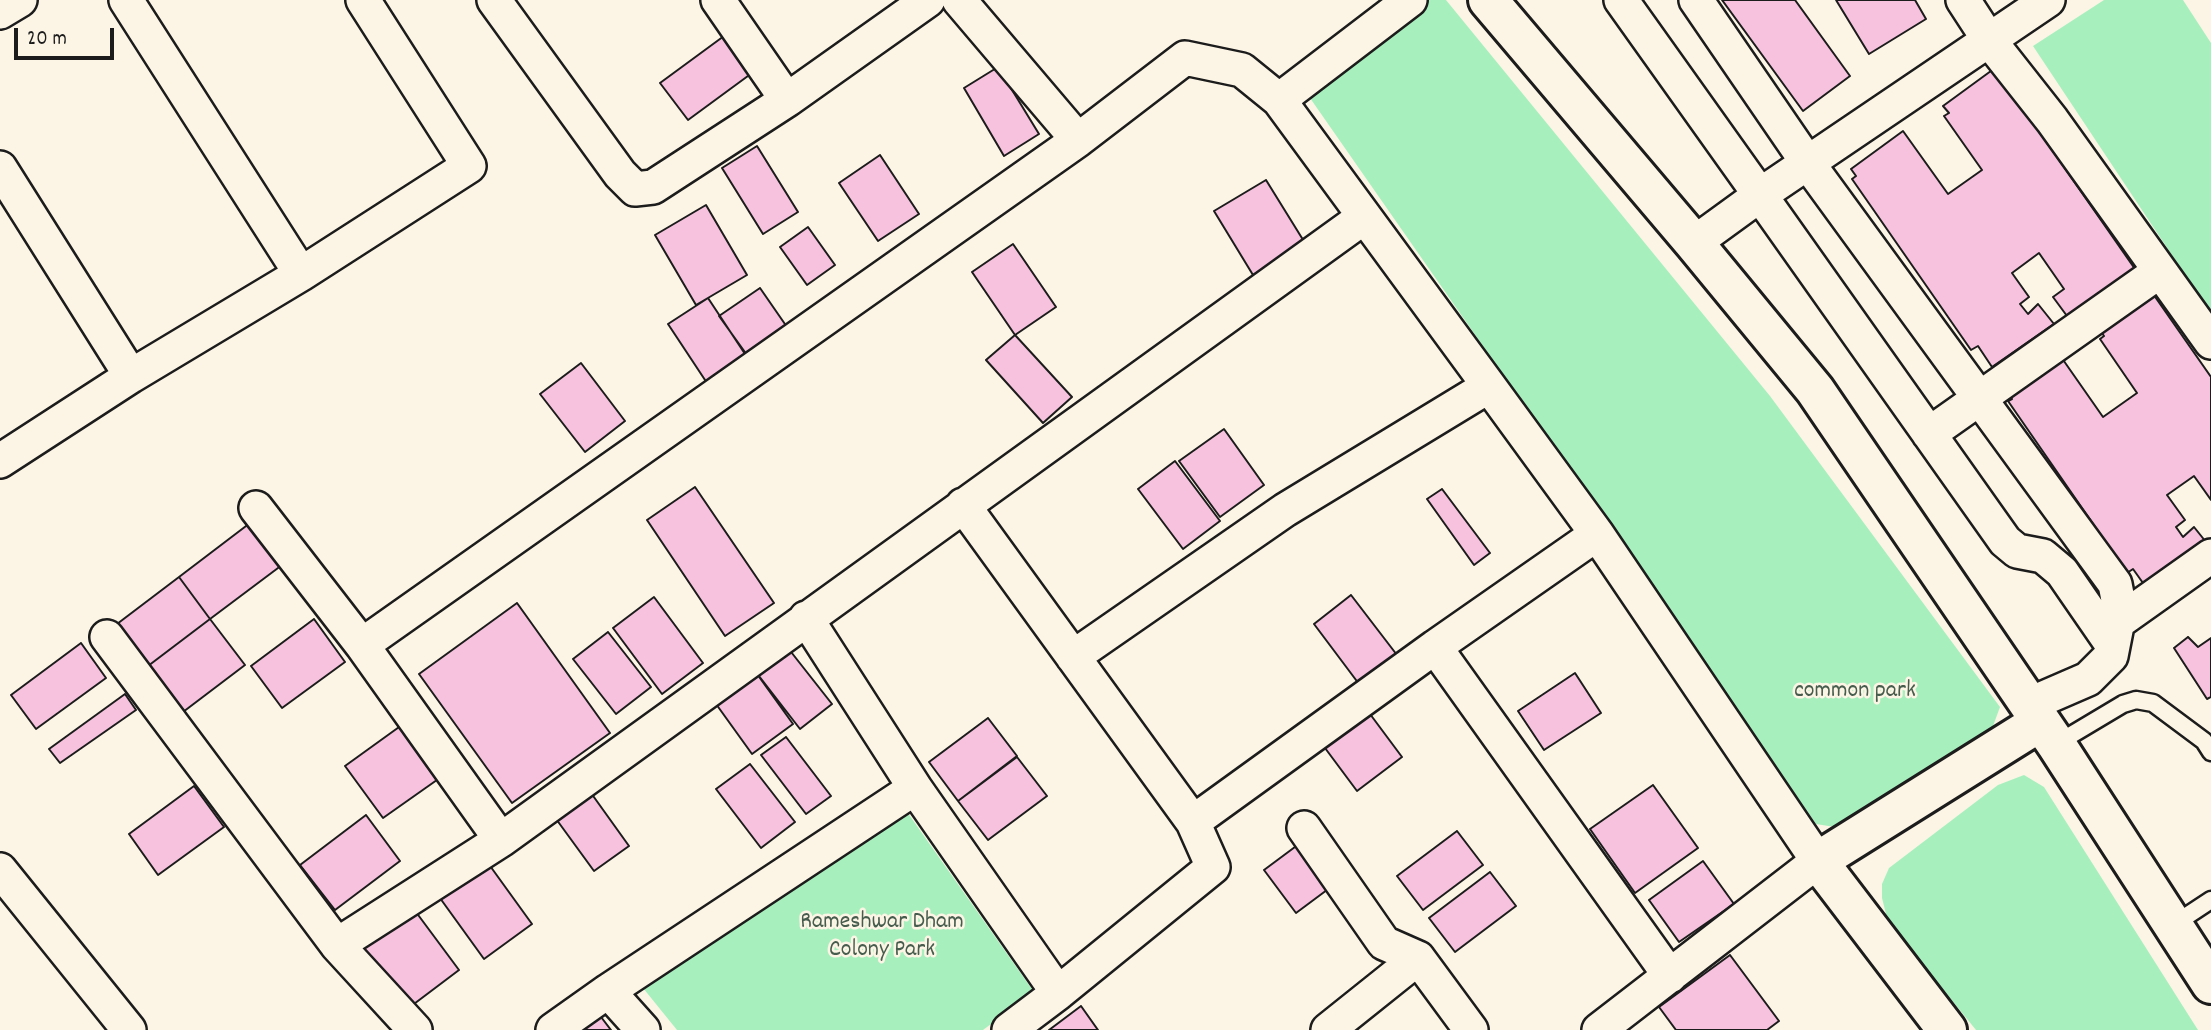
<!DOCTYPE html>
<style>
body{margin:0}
#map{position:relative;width:2211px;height:1030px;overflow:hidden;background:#fcf5e5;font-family:Dekko,sans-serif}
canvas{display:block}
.scale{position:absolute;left:14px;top:28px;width:100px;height:32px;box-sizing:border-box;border:4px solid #1c1c1c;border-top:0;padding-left:9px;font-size:21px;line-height:24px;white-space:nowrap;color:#1c1c1c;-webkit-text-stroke:5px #fcf5e5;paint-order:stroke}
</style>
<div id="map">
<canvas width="2211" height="1030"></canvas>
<div class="scale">20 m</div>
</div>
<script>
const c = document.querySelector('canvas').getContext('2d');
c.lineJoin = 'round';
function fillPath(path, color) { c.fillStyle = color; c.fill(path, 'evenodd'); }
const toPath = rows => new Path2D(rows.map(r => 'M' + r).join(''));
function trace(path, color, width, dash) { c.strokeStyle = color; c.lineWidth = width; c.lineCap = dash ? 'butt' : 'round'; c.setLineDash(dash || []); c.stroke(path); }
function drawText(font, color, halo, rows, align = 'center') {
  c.font = font + ' Dekko,sans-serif'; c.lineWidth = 5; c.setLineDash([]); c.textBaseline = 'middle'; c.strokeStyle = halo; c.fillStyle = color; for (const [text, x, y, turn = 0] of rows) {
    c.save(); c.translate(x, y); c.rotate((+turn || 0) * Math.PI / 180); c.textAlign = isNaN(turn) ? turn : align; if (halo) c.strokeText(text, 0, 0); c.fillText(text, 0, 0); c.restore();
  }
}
fillPath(toPath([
 [1429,0,1446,0,1770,396,2000,707,1989,737,1847,829,1816,824,1310,98],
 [2104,0,2183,0,2211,43,2211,314,2033,46],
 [2024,775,2044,787,2198,1030,1976,1030,1888,922,1882,898,1882,884,1889,868,1998,785],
 [905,809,1034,992,983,1030,677,1030,643,988]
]), '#a7f0be');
const building = toPath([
 [1722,0,1795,0,1850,76,1803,111,1722,0],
 [1836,0,1915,0,1926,19,1869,54,1836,0],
 [724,36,752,73,688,120,660,83,724,36],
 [998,67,1039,134,1004,156,964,88,998,67],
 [1995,68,2135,269,2067,316,2053,297,2064,289,2039,253,2012,273,2029,297,2020,304,2028,314,2038,304,2054,324,1992,367,1978,346,1971,350,1852,179,1856,176,1851,169,1903,131,1948,194,1982,170,1944,116,1949,113,1943,106,1995,68],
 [757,146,798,212,763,234,722,168,757,146],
 [880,155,919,214,878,241,839,183,880,155],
 [1266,180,1305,243,1253,275,1214,211,1266,180],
 [706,205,747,275,696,305,655,235,706,205],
 [808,227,835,265,807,285,780,247,808,227],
 [1013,244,1056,307,1015,335,972,272,1013,244],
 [760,288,787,327,747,355,719,316,760,288],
 [2151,291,2211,377,2211,500,2194,476,2167,495,2185,520,2176,527,2183,537,2194,527,2210,547,2148,590,2133,569,2127,573,2008,401,2012,399,2007,392,2059,354,2103,417,2137,393,2100,339,2104,336,2099,329,2151,291],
 [708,298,749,360,709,386,668,324,708,298],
 [1015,335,1072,397,1043,423,986,360,1015,335],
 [581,363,625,421,585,452,540,394,581,363],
 [1224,429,1264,485,1220,517,1179,461,1224,429],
 [1175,461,1220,521,1183,549,1138,489,1175,461],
 [695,487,774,603,725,636,647,520,695,487],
 [1442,489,1490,553,1474,565,1427,499,1442,489],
 [250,523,282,565,210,619,179,577,250,523],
 [179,577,210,619,148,666,117,624,179,577],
 [1351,595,1397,655,1359,684,1314,624,1351,595],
 [654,597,703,663,662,694,613,628,654,597],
 [517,603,610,733,512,803,419,674,517,603],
 [210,619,245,665,183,712,148,666,210,619],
 [314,619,345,662,282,708,251,666,314,619],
 [608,632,651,687,616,714,573,659,608,632],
 [2188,637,2198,647,2211,638,2211,697,2207,699,2174,648,2188,637],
 [81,643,106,678,36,729,11,695,81,643],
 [784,643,832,704,800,729,752,667,784,643],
 [752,667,793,724,752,754,711,697,752,667],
 [1575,673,1601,713,1544,750,1518,711,1575,673],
 [125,694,136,710,60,763,49,749,125,694],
 [1370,714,1402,757,1357,791,1325,748,1370,714],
 [988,718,1017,756,958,801,929,762,988,718],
 [406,722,444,775,383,818,345,766,406,722],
 [786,737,831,796,806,814,761,755,786,737],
 [1017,757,1047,796,988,840,958,801,1017,757],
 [750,764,795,822,761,848,716,789,750,764],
 [1653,785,1698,848,1635,893,1590,829,1653,785],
 [194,786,224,827,158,875,129,834,194,786],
 [586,786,629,846,594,871,551,812,586,786],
 [366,815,400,861,335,910,300,865,366,815],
 [1457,831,1483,865,1423,910,1397,876,1457,831],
 [1303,841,1335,884,1296,913,1264,870,1303,841],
 [480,852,532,924,484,959,432,887,480,852],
 [1703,861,1734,904,1679,942,1649,900,1703,861],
 [1490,872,1516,906,1455,952,1429,918,1490,872],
 [410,904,459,970,402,1013,353,948,410,904],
 [1730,955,1779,1021,1767,1030,1676,1030,1659,1007,1730,955],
 [1081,1006,1098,1030,1049,1030,1081,1006],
 [598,1013,611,1030,576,1030,598,1013]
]);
fillPath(building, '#f7c2de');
trace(building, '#1c1c1c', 2);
const lane = toPath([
 [2056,744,2123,704,2136,700,2153,703,2204,741,2211,752],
 [2173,925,2211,900]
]);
const street = toPath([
 [126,0,301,274],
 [494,0,620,174,635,189,653,187,787,100],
 [718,0,787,100,928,0],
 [959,0,1078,140],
 [1621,0,1760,195,2048,0],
 [1696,0,1807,162,2115,584,2120,610,2111,656,2088,679,2028,705],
 [1963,0,1989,40,2052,120,2211,342],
 [0,12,20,0],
 [1279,100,1410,0],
 [0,168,131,376],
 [1694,243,1760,195,2005,541,2017,551,2043,556,2062,572,2113,646],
 [1929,434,2160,271],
 [0,461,131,376,301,274,469,166,363,0],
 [963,505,1193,822],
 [256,508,362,645,1078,140,1185,58,1242,70,1279,100,1489,386,1597,534,1818,861,1599,1030],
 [1597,534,1435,647,1670,976],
 [2118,622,2211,556],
 [107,637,337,945,415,1030],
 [362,645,501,840],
 [1073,657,1285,510,1489,386],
 [915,788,1058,993],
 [1304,828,1384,943,1418,958],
 [0,870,129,1030],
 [337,945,501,840,1364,217],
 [608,991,915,788,806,618],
 [553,1030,608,991,643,1030],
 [1009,1030,1058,993,1213,867,1193,822,1435,647],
 [1328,1030,1418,958,1471,1030]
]);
const secondary = toPath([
 [1488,0,1694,243,1815,390,2056,744,2211,984],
 [1947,1030,1818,861,2040,722]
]);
trace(lane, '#1c1c1c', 21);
trace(street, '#1c1c1c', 38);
trace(secondary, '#1c1c1c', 44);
trace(lane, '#fcf5e5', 16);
trace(street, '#fcf5e5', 33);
trace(secondary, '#fcf5e5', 38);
drawText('24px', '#465c4d', '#fcf5e5', [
 ["common park",1855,693],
 ["Rameshwar Dham",882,924],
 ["Colony Park",882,952]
]);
</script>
